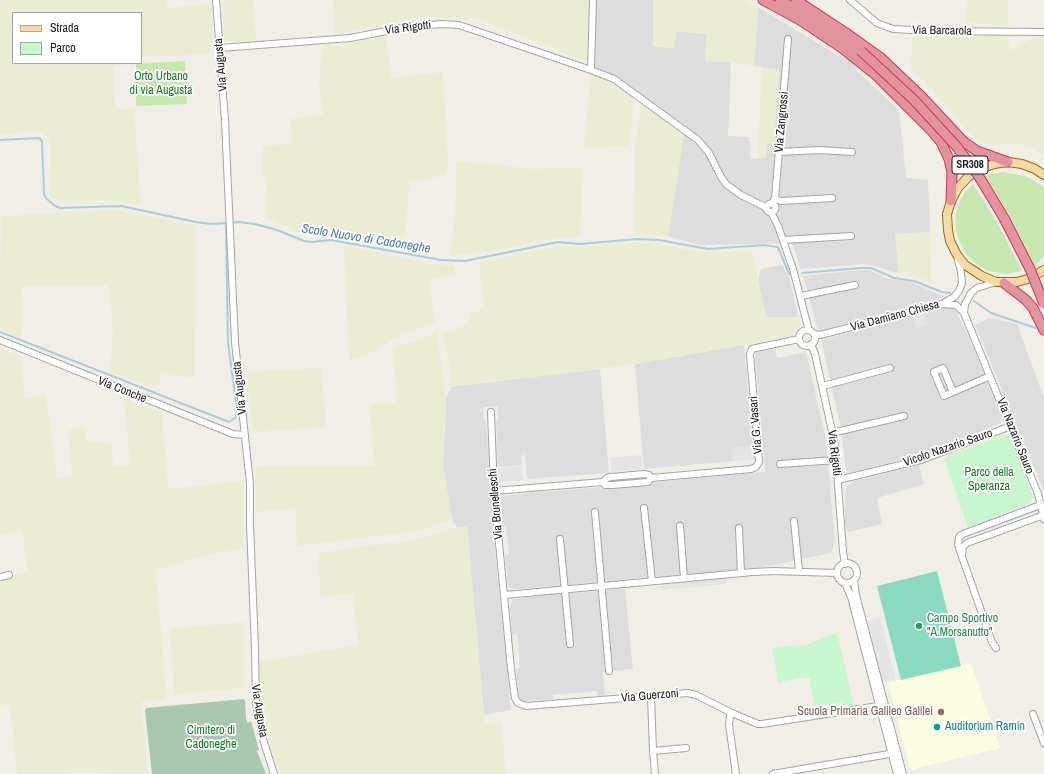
<!DOCTYPE html>
<style>
body{margin:0}
#map{position:relative;width:1044px;height:774px;overflow:hidden;background:#f0eee7;font-family:"Archivo Narrow",sans-serif}
canvas{display:block}
.legend{position:absolute;left:12px;top:12px;width:130px;height:52px;box-sizing:border-box;background:#fff;border:1px solid #a6a6a6;margin:0;padding:5px 7px;list-style:none;font-size:12px;color:#202020}
.legend li{display:flex;align-items:center;gap:8px;height:20px}
.legend b{width:20px;border:1px solid #a6a6a6}
</style>
<div id="map">
<canvas width="1044" height="774"></canvas>
<ul class="legend">
<li><b style="height:5px;background:#f6d9a6"></b>Strada</li>
<li><b style="height:11px;background:#c8f6cf"></b>Parco</li>
</ul>
</div>
<script>
const c = document.querySelector('canvas').getContext('2d');
c.lineJoin = 'round';
function fillPath(path, color) { c.fillStyle = color; c.fill(path, 'evenodd'); }
const toPath = rows => new Path2D(rows.map(r => 'M' + r).join(''));
function trace(path, color, width, dash) { c.strokeStyle = color; c.lineWidth = width; c.lineCap = dash ? 'butt' : 'round'; c.setLineDash(dash || []); c.stroke(path); }
function drawText(font, color, halo, rows, align = 'center') {
  c.font = font + ' "Archivo Narrow",sans-serif'; c.lineWidth = 3.5; c.setLineDash([]); c.textBaseline = 'middle'; c.strokeStyle = halo; c.fillStyle = color; for (const [text, x, y, turn = 0] of rows) {
    c.save(); c.translate(x, y); c.rotate((+turn || 0) * Math.PI / 180); c.textAlign = isNaN(turn) ? turn : align; if (halo) c.strokeText(text, 0, 0); c.fillText(text, 0, 0); c.restore();
  }
}
fillPath(toPath([
 [590,0,653,0,653,46,676,31,707,34,705,61,731,62,728,136,749,137,751,159,757,159,767,144,774,143,779,70,754,66,758,7,842,58,849,59,853,63,856,70,899,110,906,178,928,180,930,232,895,234,899,273,870,265,862,264,801,269,792,243,700,245,668,236,684,134,616,85,601,77,594,75,588,65],
 [782,265,789,277,798,317,766,317,758,282,761,269],
 [869,270,889,279,911,282,945,297,818,331,809,297,853,287,853,289,859,288,858,281,808,292,803,276,850,271],
 [947,307,952,307,955,309,968,335,1001,414,1002,420,1001,423,939,449,912,457,852,472,846,471,841,428,821,340],
 [990,318,1017,324,1044,398,1044,491,975,325],
 [744,345,753,446,732,448,733,461,644,469,635,364],
 [775,349,777,358,806,352,826,440,835,542,831,553,759,568,575,584,574,593,625,589,633,669,603,672,605,695,598,696,597,691,553,695,553,699,524,701,521,700,519,697,516,669,520,668,517,634,512,635,510,606,511,602,514,599,555,594,552,586,515,589,509,587,508,584,505,555,509,554,506,526,502,526,500,498,502,496,532,493,603,487,610,488,648,484,653,482,765,472,755,356,757,352],
 [600,369,609,473,527,479,525,455,521,456,522,465,498,467,496,420,498,420,498,406,483,407,484,420,486,421,492,520,511,710,484,715,467,527,457,527,452,519,443,466,446,399,451,387],
 [919,465,924,484,877,498,882,524,848,532,845,524,845,491,848,485,855,481]
]), '#dedddd');
fillPath(toPath([
 [971,663,1000,748,910,770,888,683]
]), '#fbfde3');
fillPath(toPath([
 [0,0,167,0,167,8,211,4,214,47,209,48,209,54,141,57,141,13,13,13,13,63,126,63,126,65,113,66,115,109,134,109,141,205,114,200,61,202,53,199,50,196,51,147,49,139,45,134,40,131,0,134],
 [222,0,253,0,256,40,225,42],
 [333,0,590,0,588,60,584,61,473,17,465,20,449,18,420,17,335,34],
 [653,0,743,0,758,7,754,66,731,62,705,61,707,34,677,31,674,49,653,46],
 [967,0,1009,0,1007,26,966,22],
 [386,35,391,78,443,72,448,167,445,175,410,183,403,249,336,234,311,235,294,231,265,216,267,181,262,173,263,146,292,144,291,119,323,115,319,84,322,46,346,45],
 [1009,36,1009,51,1033,38,1044,37,1044,155,1028,145,1012,143,990,145,979,141,965,129,947,105,910,67,913,37],
 [762,68,779,69,774,143,767,144,766,158,757,159],
 [594,75,601,77,616,85,634,100,629,146,584,148,590,79,591,76],
 [641,103,684,134,668,236,634,234,635,145],
 [456,162,492,164,532,169,582,168,580,238,554,238,490,251,450,256,455,214],
 [115,210,196,226,195,378,163,374,156,387,110,373,113,331,109,285,21,286,23,320,20,338,0,328,1,216],
 [930,232,931,282,914,275,899,273,895,234],
 [636,243,656,244,694,251,720,253,752,251,766,317,798,317,801,326,796,329,794,334,789,337,635,364,451,387,449,363,442,332,464,326,468,323,470,314,481,310,483,308,484,305,479,263,558,246,577,247],
 [344,245,430,264,455,266,455,274,429,279,435,322,393,339,367,355,349,360],
 [437,332,446,399,443,466,452,519,426,529,394,534,297,546,295,508,255,512,255,467,374,466,370,405,397,402,393,348,415,341],
 [0,348,22,357,24,399,46,395,57,478,72,476,68,431,84,425,86,441,111,443,114,466,130,465,124,398,162,413,168,489,243,481,243,548,204,556,155,570,161,630,166,695,165,699,141,702,148,774,115,774,83,771,60,774,17,774,10,704,0,706,0,580,28,572,22,530,0,535],
 [321,368,326,427,253,432,247,372],
 [457,527,467,527,485,724,501,722,506,774,280,774,267,733,261,695,259,662,358,645,353,593,321,597,318,564,319,553,393,542,393,544,422,538],
 [244,622,244,688,174,694,170,629]
]), '#eaedd4');
fillPath(toPath([
 [185,61,187,104,136,106,136,64],
 [1002,172,1025,176,1040,184,1044,188,1044,256,1035,266,1009,214,985,176],
 [973,184,997,222,1022,271,1007,274,988,271,974,262,966,254,959,241,956,232,955,217,960,200,965,192]
]), '#c7e7b1');
fillPath(toPath([
 [244,699,245,701,246,719,248,723,251,721,259,750,257,751,266,774,152,774,145,710,146,708]
]), '#aac8b0');
fillPath(toPath([
 [1001,435,1007,435,1011,438,1033,497,1030,503,968,528,944,458],
 [837,633,854,705,842,706,842,702,814,706,810,678,798,678,778,683,772,648,805,645]
]), '#c8f6cf');
fillPath(toPath([
 [937,571,961,666,901,680,877,586]
]), '#8adac1');
fillPath(toPath([
 [924,313,928,324,917,329,911,316],
 [753,446,754,460,733,461,731,448],
 [641,455,642,469,611,472,610,458],
 [522,466,523,480,499,482,498,468],
 [727,578,727,584,662,590,661,584],
 [880,618,896,679,883,682,867,621]
]), '#e4e4e4');
trace(toPath([
 [0,140,39,138,42,141,44,194,46,198,55,206,60,208,121,206,196,222,211,224,226,223],
 [802,273,860,268,871,268,894,278,914,281,942,292,950,293],
 [974,301,991,313,1036,328],
 [0,332,229,422,236,417,237,410,228,343,226,223,239,222,255,224,277,230,304,241,312,242,331,240,441,260,465,261,558,242,580,244,638,239,659,240,708,249,764,245,778,247,789,274]
]), '#abccdb', 2);
const minor = toPath([
 [216,0,225,121,235,342,250,484,250,525,255,648,256,703,263,739,274,774],
 [850,0,877,23,893,29,930,31,1044,32],
 [220,48,350,38,407,27,442,24,459,25,591,70,614,79,698,140,709,153,721,177,726,184,741,195,767,208],
 [591,70,593,0],
 [779,152,819,150,852,152],
 [775,199,781,201,832,198],
 [772,203,775,199,788,39],
 '766.5 208a4.5 4.5 0 1 1 9 0a4.5 4.5 0 1 1-9 0Z',
 [771,212,778,226,793,269,808,327,808,330],
 [783,240,851,236],
 [801,296,855,285],
 [942,304,956,305,964,313,1038,494,1044,519],
 [964,313,965,304,971,293,977,288,996,282],
 '799 338a8 8 0 1 1 16 0a8 8 0 1 1-16 0Z',
 [814,334,820,335,942,304,954,297,959,291,962,283,961,272,957,256],
 [0,340,233,434,245,435],
 [811,344,815,354,835,445,843,551,845,564],
 [823,386,890,368],
 [953,392,943,368,934,372,944,396,990,376],
 [491,412,494,491,511,669,515,698,518,703,526,706,688,693,696,695,732,713,758,724,762,724,884,705],
 [832,433,904,416],
 [780,464,836,460],
 [838,480,921,460,1011,426],
 [603,482,607,478,611,477,644,474,649,475,651,478,751,469,756,467,759,462,750,354,752,349,756,348,799,339],
 [494,491,603,482,605,485,612,485,648,482,651,478],
 [644,508,652,581],
 [595,512,609,671],
 [794,521,799,571],
 [680,526,684,578],
 [739,528,741,573],
 [560,539,570,644],
 [962,555,963,547,967,543,1044,515],
 '837 573a10 10 0 1 1 20 0a10 10 0 1 1-20 0Z',
 [0,577,9,575],
 [854,581,856,595,903,774],
 [845,583,851,597,897,774],
 [505,595,753,572,773,571,837,573],
 [996,648,992,642,960,551,958,545,959,537,963,534,1043,504],
 [651,696,653,751],
 [732,713,730,716,729,725,736,774],
 [1033,714,1044,743],
 [655,774,653,751,686,748],
 [773,774,895,753]
]);
const major = toPath([
 [1044,175,1035,169,1022,164,1008,162,994,164,980,169,968,177,958,188,951,201,947,214,948,230,950,241,957,255,965,265,982,276,996,282,1017,282,1031,278,1044,270]
]);
const highway = toPath([
 [763,0,800,20,842,48,876,75,931,130,941,142,949,159,952,172,951,201],
 [780,0,806,15,861,51],
 [796,0,846,33,881,58,921,96,964,142,977,151,1008,162],
 [1004,283,1026,300,1033,308,1044,330]
]);
trace(minor, '#a4a4a4', 8);
trace(major, '#936f0a', 10);
trace(highway, '#d0325d', 11);
trace(minor, '#fff', 6);
trace(major, '#f6d9a6', 8);
trace(highway, '#e2949d', 9);
const highwayBridge = toPath([
 [861,51,914,100,957,147,978,175,1004,218,1030,269,1044,304]
]);
trace(highwayBridge, '#d0325d', 11, []);
trace(highwayBridge, '#e2949d', 9);
for (const [x, y, r, color] of [
 [919,626,4,"#2e9e5b"],
 [941,712,4,"#8d6e63"],
 [937,727,4,"#0f9aa8"]
]) { const dot = new Path2D(); dot.arc(x, y, r, 0, 2 * Math.PI); c.fillStyle = color; c.fill(dot); trace(dot, '#fff', 1.5); }
for (const [x, y, w] of [
 [970,165,36]
]) { const box = new Path2D(); box.roundRect(x - w / 2, y - 9, w, 18, 3); c.fillStyle = '#fff'; c.fill(box); trace(box, '#202020', 1); }
drawText('bold 11px', '#202020', null, [
 ["SR308",970,165]
]);
drawText('12px', '#202020', '#fff', [
 ["Via Rigotti",408,28,-7],
 ["Via Barcarola",942,31,1],
 ["Via Augusta",221,65,-95],
 ["Via Zangrossi",782,122,-85],
 ["Via Damiano Chiesa",895,316,-15],
 ["Via Augusta",240,388,-96],
 ["Via Conche",122,390,22],
 ["Via G. Vasari",756,425,-95],
 ["Via Nazario Sauro",1015,436,68],
 ["Vicolo Nazario Sauro",948,448,-19],
 ["Via Rigotti",834,453,83],
 ["Via Brunelleschi",496,504,-95],
 ["Via Guerzoni",650,696,-5],
 ["Via Augusta",259,711,81]
]);
drawText('12px', '#137923', '#fff', [
 ["Orto Urbano",161,77],
 ["di via Augusta",161,91],
 ["Parco della",989,473],
 ["Speranza",989,487],
 ["Cimitero di",211,731],
 ["Cadoneghe",211,745]
]);
drawText('12px', '#27864d', '#fff', [
 ["Campo Sportivo",927,619],
 ["\"A.Morsanutto\"",927,633]
], 'left');
drawText('12px', '#785e54', '#fff', [
 ["Scuola Primaria Galileo Galilei",933,712]
], 'right');
drawText('12px', '#0d838f', '#fff', [
 ["Auditorium Ramin",945,727]
], 'left');
drawText('italic 13px', '#5278ab', '#fff', [
 ["Scolo Nuovo di Cadoneghe",366,239,9]
]);
</script>
